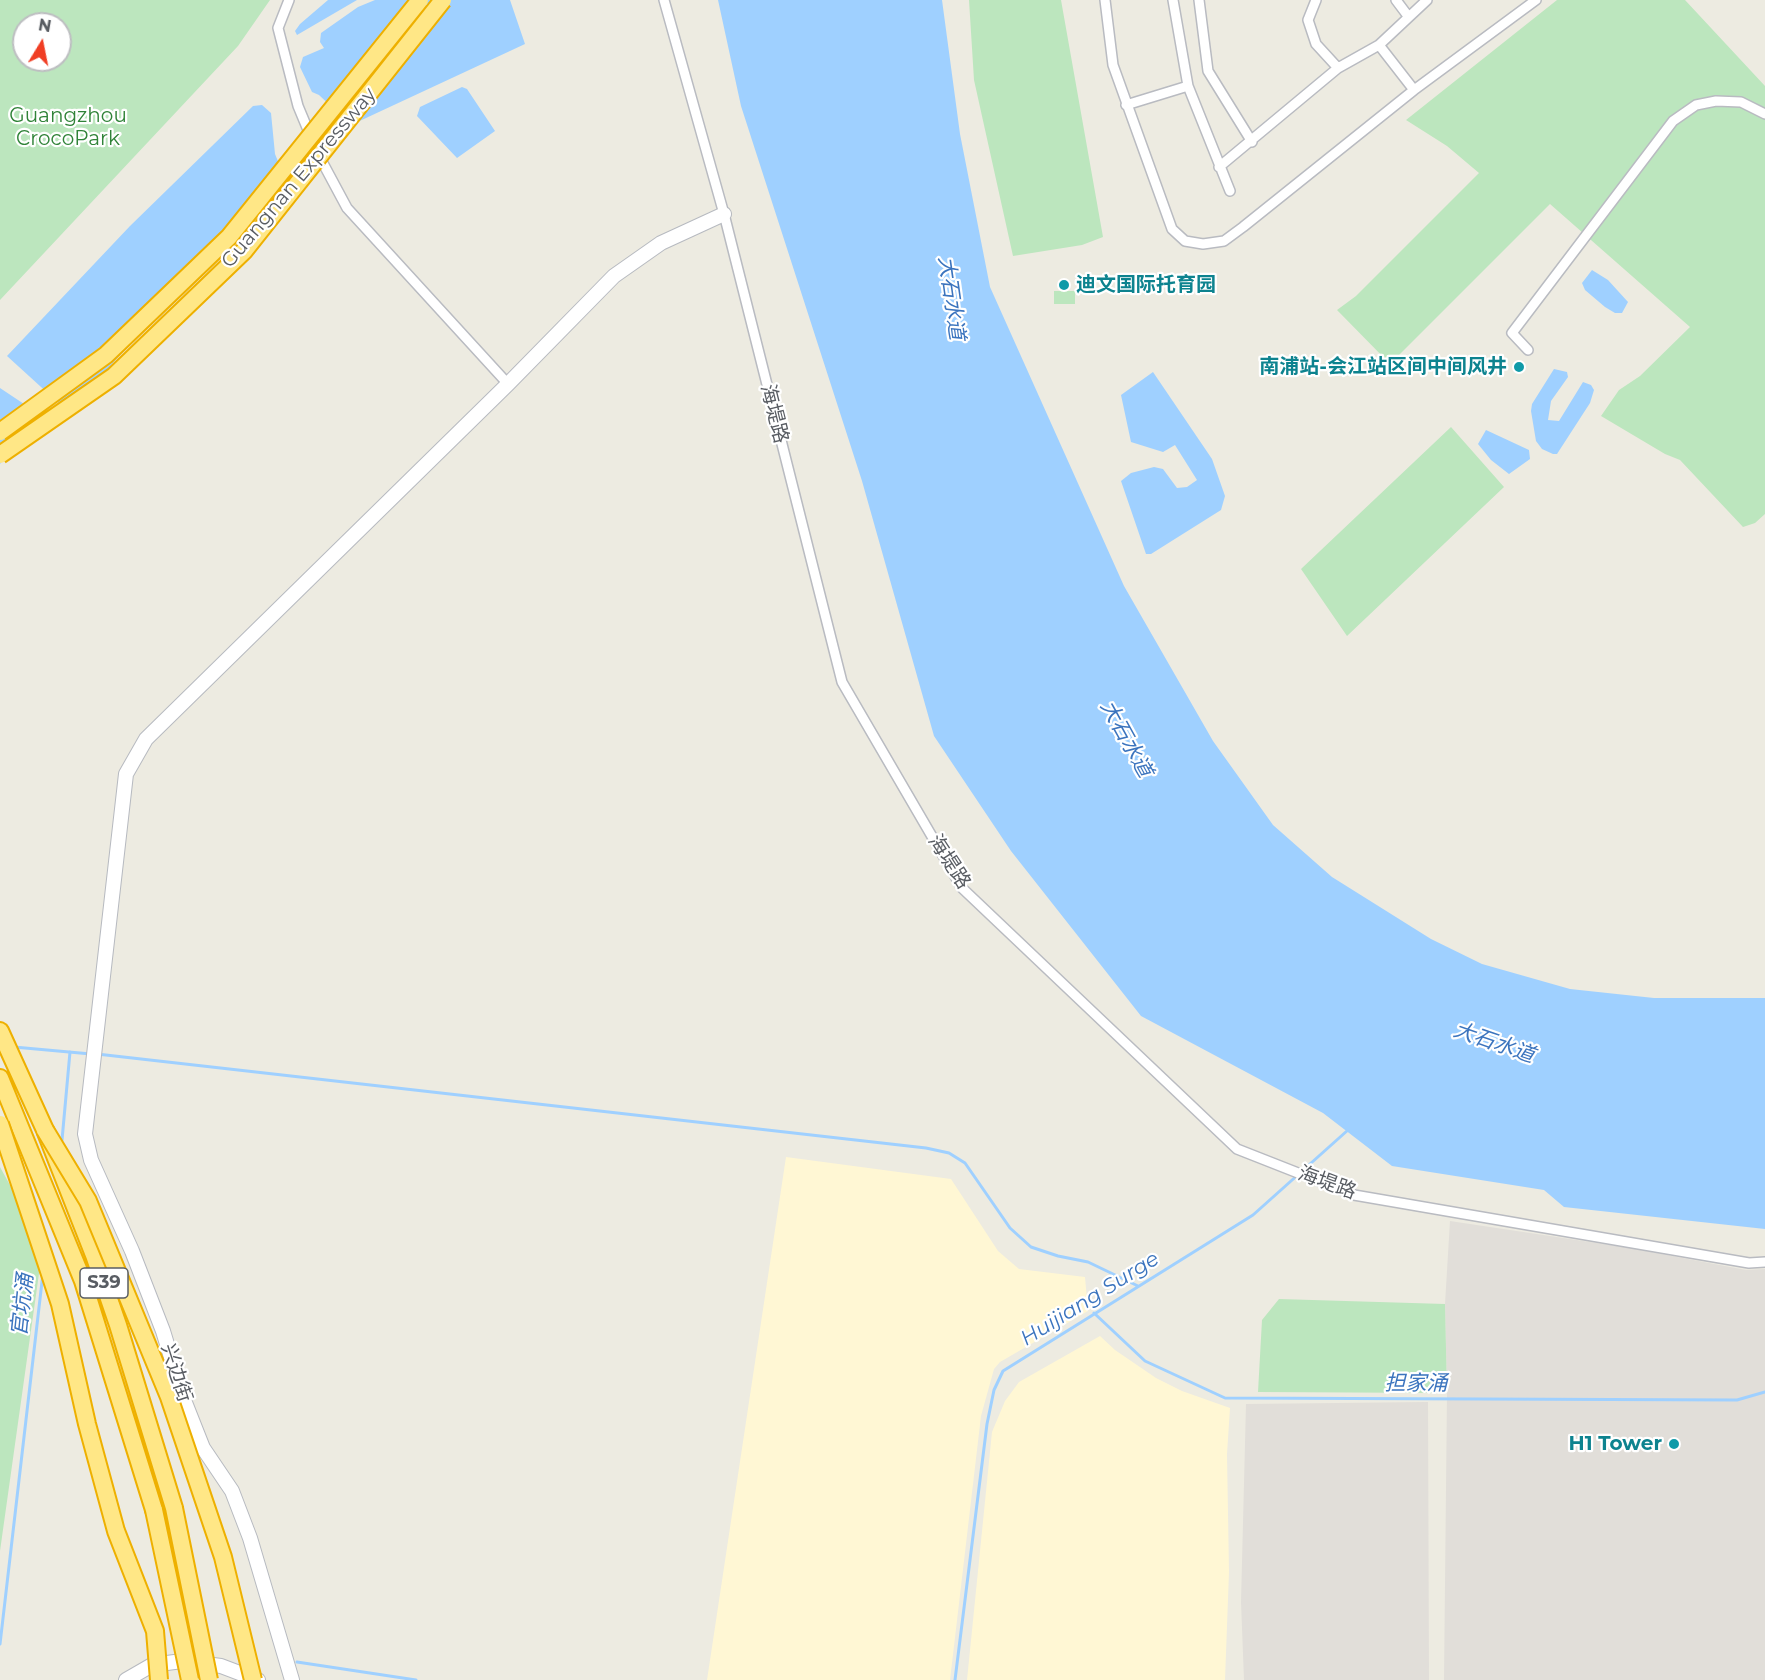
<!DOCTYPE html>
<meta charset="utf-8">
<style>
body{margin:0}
#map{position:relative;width:1765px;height:1680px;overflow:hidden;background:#edebe1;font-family:Montserrat,sans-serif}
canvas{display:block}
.north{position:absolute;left:12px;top:12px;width:60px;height:60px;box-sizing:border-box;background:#fff;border:2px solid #bdbec1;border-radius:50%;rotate:10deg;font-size:16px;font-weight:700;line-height:24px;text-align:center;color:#595d63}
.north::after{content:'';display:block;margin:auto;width:21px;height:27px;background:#f03e24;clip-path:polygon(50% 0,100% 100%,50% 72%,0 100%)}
</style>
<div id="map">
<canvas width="1765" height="1680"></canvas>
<div class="north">N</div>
</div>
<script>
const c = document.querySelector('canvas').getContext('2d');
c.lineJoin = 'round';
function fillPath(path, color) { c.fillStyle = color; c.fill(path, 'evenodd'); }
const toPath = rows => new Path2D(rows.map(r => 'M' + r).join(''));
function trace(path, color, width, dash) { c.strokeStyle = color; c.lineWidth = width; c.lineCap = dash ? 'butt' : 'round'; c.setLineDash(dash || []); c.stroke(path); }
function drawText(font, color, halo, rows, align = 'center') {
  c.font = font + ' Montserrat,"Noto Sans SC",sans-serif'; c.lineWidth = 4.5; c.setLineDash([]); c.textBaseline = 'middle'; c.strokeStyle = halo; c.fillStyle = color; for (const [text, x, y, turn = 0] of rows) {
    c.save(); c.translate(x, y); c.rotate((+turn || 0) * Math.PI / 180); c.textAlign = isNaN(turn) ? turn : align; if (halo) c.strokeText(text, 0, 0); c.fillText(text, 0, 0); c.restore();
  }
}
fillPath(toPath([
 [786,1157,951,1179,998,1251,1019,1269,1085,1277,1088,1311,1000,1362,994,1369,981,1416,950,1680,707,1680],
 [1100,1336,1115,1350,1156,1378,1182,1391,1230,1408,1227,1454,1229,1572,1225,1680,967,1680,992,1432,1005,1401,1019,1382]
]), '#fff7d4');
fillPath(toPath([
 [1450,1221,1630,1248,1746,1270,1765,1269,1765,1680,1444,1680,1447,1393,1445,1304],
 [1428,1402,1429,1680,1244,1680,1241,1602,1246,1404]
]), '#e1ded9');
fillPath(toPath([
 [0,0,270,0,238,46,0,300],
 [24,24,60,24,60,60,24,60],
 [969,0,1061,0,1103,237,1082,245,1013,256,974,80],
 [1557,0,1685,0,1765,86,1765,514,1755,523,1743,527,1680,460,1665,454,1601,416,1619,390,1640,376,1690,327,1550,204,1390,364,1337,310,1356,296,1479,173,1447,146,1406,120],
 [1054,291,1075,291,1075,304,1054,304],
 [1451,427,1504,487,1347,636,1301,569],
 [0,1167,43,1245,0,1551],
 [1279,1299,1445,1304,1447,1393,1258,1392,1262,1320]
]), '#bce6be');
fillPath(toPath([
 [328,0,357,0,297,35,295,31,300,24],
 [375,0,510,0,525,44,351,125,319,95,312,92,300,67,303,57,324,48,320,42,321,33,358,7],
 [718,0,942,0,960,134,990,287,1124,586,1213,741,1273,825,1332,877,1431,939,1482,964,1570,989,1654,998,1765,998,1765,1229,1564,1207,1544,1190,1392,1166,1323,1113,1141,1016,1011,851,934,736,862,481,741,106],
 [462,87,467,89,495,131,457,158,417,116,420,107],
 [262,105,271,113,275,154,284,176,237,219,101,377,63,407,7,356,130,226,253,106],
 [1592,270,1608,280,1628,302,1622,313,1615,313,1605,307,1585,290,1582,283],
 [1554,369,1567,372,1568,377,1551,401,1548,420,1559,421,1583,382,1591,385,1594,390,1590,403,1557,454,1553,454,1542,449,1536,441,1531,411,1532,404],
 [1153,372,1212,459,1225,496,1221,510,1151,554,1146,554,1121,481,1131,473,1154,467,1163,469,1177,488,1187,487,1197,480,1175,445,1163,452,1131,442,1121,395],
 [0,388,27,406,38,419,0,464],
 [1486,430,1529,450,1530,459,1509,474,1491,460,1478,444]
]), '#9fd0ff');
trace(toPath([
 [14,1047,91,1054],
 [97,1054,926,1148,949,1153,965,1163,1010,1228,1031,1247,1058,1256,1088,1262,1138,1286],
 [62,1140,70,1052],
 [1094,1313,1145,1361,1225,1398,1737,1400,1765,1392],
 [0,1644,43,1273],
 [297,1662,416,1680],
 [955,1680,987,1424,994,1390,1003,1371,1253,1215,1348,1130]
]), '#9fd0ff', 3);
const street = toPath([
 [289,0,278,28,298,106,318,154,347,208,508,384],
 [664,0,724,214,842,682,962,888,1237,1149,1354,1195,1749,1263,1765,1262],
 [1105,0,1113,65,1172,229,1185,241,1203,244,1224,241,1243,227,1414,90,1536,0],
 [1173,0,1188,86,1230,191],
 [1199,0,1208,71,1252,142],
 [1316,0,1308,20,1316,44,1338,68],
 [1396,0,1408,16],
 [1379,45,1414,90],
 [1126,105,1188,86],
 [1219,167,1338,68,1379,45,1427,0],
 [1528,350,1512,333,1673,121,1696,105,1716,101,1741,102,1765,114]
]);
const secondary = toPath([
 [126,1680,152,1665,182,1661,221,1666,258,1680],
 [292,1680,250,1538,232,1491,203,1448,184,1400,163,1331,132,1251,91,1160,85,1134,126,774,146,739,508,384,614,276,661,243,724,214]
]);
const highway = toPath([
 [0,1031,45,1130,94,1255,118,1325,174,1508],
 [0,1078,83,1281,154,1510]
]);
trace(street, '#b9bbc1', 12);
trace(secondary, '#b7bac0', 16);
trace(highway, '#eeb000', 20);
trace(street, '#fff', 9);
trace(secondary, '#fff', 14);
trace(highway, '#ffe786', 16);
const highwayBridge = toPath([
 [0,432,106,355,229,237,420,0],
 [0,455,114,376,244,251,443,0],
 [0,1124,60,1304,87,1424,116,1531,155,1631,159,1680],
 [45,1130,88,1201,169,1397,223,1557,253,1680],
 [174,1508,209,1680],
 [154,1510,190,1680]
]);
trace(highwayBridge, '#eeb000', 20, []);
trace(highwayBridge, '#ffe786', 16);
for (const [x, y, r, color] of [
 [1064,285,6,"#0f9aa8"],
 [1519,367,6,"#0f9aa8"],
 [1674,1444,6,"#0f9aa8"]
]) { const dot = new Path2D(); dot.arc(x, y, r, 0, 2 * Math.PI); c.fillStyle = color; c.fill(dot); trace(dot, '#fff', 2); }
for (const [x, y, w] of [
 [104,1283,48]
]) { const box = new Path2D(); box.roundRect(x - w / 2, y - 15, w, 30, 4.5); c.fillStyle = '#fff'; c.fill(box); trace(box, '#595d63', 1.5); }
drawText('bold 18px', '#595d63', null, [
 ["S39",104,1283]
]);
drawText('20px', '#308338', '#fff', [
 ["Guangzhou",68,116],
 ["CrocoPark",68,139]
]);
drawText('20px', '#595d63', '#fff', [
 ["Guangnan Expressway",299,178,-50],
 ["海堤路",774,414,76],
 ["海堤路",949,862,57],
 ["海堤路",1327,1183,20],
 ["兴边街",176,1373,72]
]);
drawText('bold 20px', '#0d838f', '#fff', [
 ["迪文国际托育园",1076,285,"left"],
 ["南浦站-会江站区间中间风井",1507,367],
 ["H1 Tower",1662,1444]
], 'right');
drawText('italic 21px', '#3b74be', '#fff', [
 ["大石水道",951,298,82],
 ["大石水道",1126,739,61],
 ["大石水道",1494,1043,19],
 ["Huijiang Surge",1090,1299,-32],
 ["官坑涌",23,1305,-84],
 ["担家涌",1416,1384]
]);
</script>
